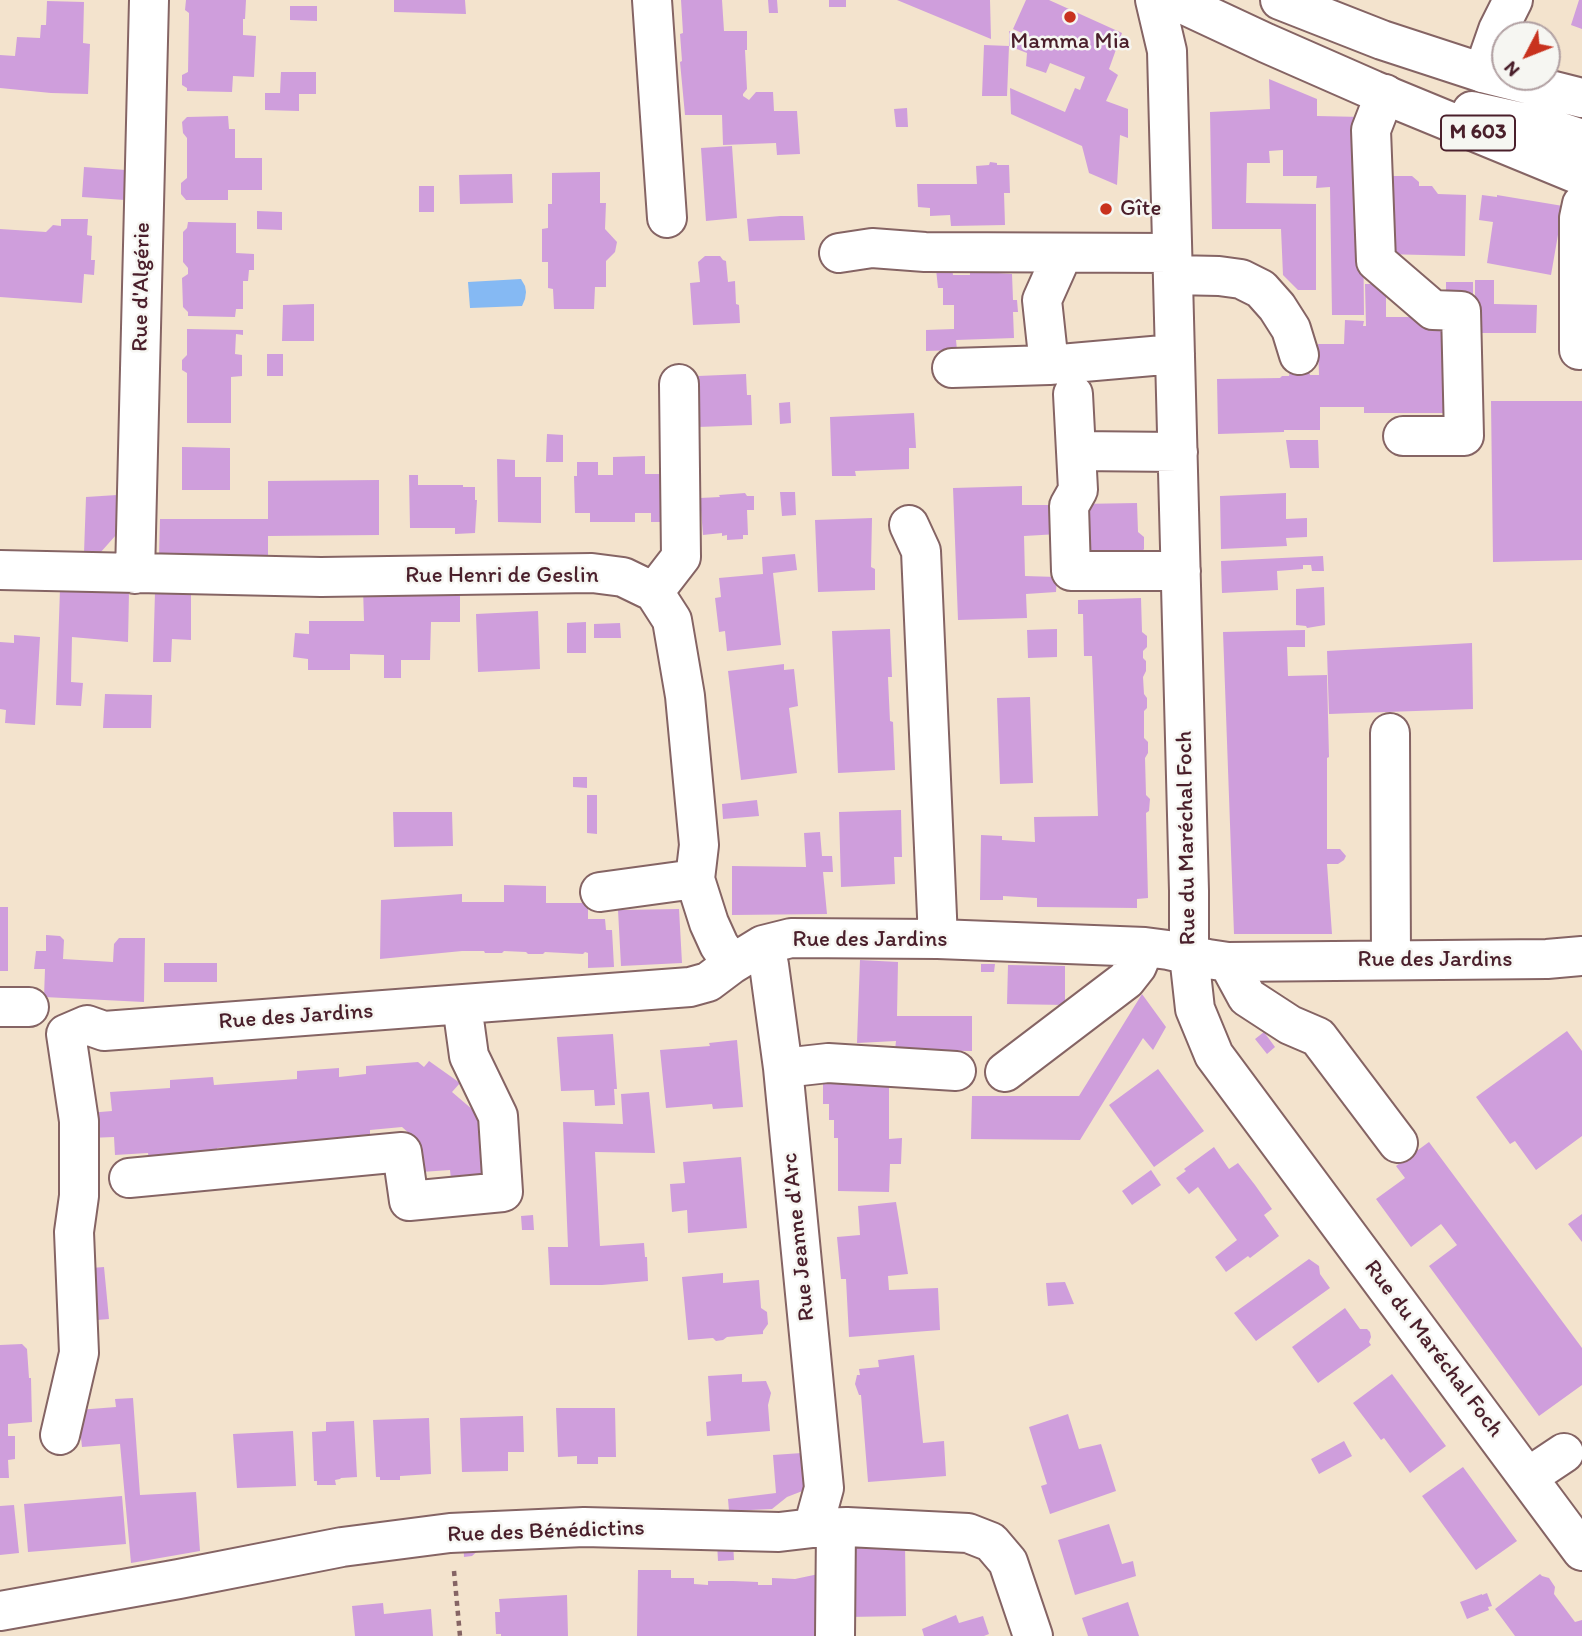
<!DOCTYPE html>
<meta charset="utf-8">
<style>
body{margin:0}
#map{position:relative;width:1582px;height:1636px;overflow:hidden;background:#f3e3cd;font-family:Itim,sans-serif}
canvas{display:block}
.north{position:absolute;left:1491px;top:21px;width:70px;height:70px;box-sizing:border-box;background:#f6f6f2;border:2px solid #b1a0a2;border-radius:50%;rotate:228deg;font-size:19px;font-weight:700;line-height:28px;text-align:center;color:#4a1f2b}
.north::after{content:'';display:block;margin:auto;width:24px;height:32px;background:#c8321e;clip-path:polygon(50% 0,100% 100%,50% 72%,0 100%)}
</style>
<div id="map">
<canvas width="1582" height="1636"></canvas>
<div class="north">N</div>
</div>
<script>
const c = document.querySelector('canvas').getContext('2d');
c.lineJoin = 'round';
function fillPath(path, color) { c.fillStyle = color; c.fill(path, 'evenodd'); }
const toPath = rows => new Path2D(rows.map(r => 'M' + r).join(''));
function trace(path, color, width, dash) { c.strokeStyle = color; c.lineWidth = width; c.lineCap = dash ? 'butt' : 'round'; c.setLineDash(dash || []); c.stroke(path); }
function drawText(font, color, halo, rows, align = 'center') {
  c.font = font + ' Itim,sans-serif'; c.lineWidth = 5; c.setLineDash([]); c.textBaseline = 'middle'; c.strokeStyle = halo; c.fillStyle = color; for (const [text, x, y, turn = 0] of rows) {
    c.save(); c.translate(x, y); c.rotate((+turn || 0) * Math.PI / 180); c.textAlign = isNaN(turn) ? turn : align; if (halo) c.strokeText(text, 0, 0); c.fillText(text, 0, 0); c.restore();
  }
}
fillPath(toPath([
 [521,279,525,286,526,292,525,299,522,306,470,308,468,282]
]), '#85b9f3');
fillPath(toPath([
 [186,0,246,0,245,19,243,19,243,35,256,36,254,77,233,76,232,92,187,91,187,88,182,85,182,75,188,72,189,17,189,13,185,10],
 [394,0,465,0,466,14,394,12],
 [681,0,722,0,724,31,747,31,747,50,745,50,747,89,743,94,743,96,749,100,756,92,773,92,774,111,797,111,800,154,777,155,776,143,723,145,722,115,685,115,680,62,682,61,680,34,683,33],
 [768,0,777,0,778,13,769,13],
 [829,0,846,0,846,7,829,7],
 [897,0,990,0,991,39],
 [1026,0,1049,0,1122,33,1109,69,1118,75,1106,101,1128,109,1128,138,1120,135,1117,185,1089,173,1082,146,1011,114,1010,88,1065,112,1075,88,1080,90,1085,77,1050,63,1046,73,1026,66,1027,53,1009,46,1009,31,1032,41,1033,38,1013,29],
 [1579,0,1582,0,1582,29,1571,25],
 [47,1,84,2,83,43,90,44,88,94,51,93,0,88,0,55,15,56,17,37,40,38,41,25,46,25],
 [290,6,317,6,317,21,290,20],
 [984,45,1009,46,1007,96,982,96],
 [281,72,316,72,316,94,299,94,299,111,265,110,265,93,280,93],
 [1269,79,1317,99,1317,116,1362,117,1364,315,1332,315,1330,187,1316,188,1317,176,1283,176,1283,150,1269,151,1270,163,1247,163,1246,203,1316,204,1316,290,1298,290,1283,275,1281,229,1212,229,1210,112,1270,109],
 [907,108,908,127,896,127,894,109],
 [228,116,229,129,235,129,235,158,262,158,262,190,228,190,228,200,186,200,181,194,181,183,187,178,187,138,183,133,182,122,187,117],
 [732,146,737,218,706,221,701,148],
 [990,162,997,163,997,165,1009,165,1010,193,1004,193,1005,225,951,226,950,215,930,216,930,208,918,207,917,184,977,184,976,166,989,165],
 [84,167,126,170,125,200,82,197],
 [600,172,600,203,606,203,605,229,617,242,615,252,606,261,606,287,595,287,594,309,554,309,553,289,548,288,548,262,542,262,542,229,548,228,548,204,552,204,552,173],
 [512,174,513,203,460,204,459,175],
 [1393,176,1412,176,1419,182,1419,186,1432,186,1438,194,1466,195,1465,256,1383,254,1389,180],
 [419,186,434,186,434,212,419,212],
 [1482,195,1497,197,1497,195,1563,206,1551,275,1487,263,1493,222,1479,220],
 [257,211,282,212,282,230,257,229],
 [780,216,803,216,805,240,749,241,747,219],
 [61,219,88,219,87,235,92,236,91,260,95,260,94,275,84,274,82,303,0,297,0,229,46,232,53,225,61,226],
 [188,222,236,223,236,253,254,254,254,270,249,270,248,281,243,281,243,309,236,309,235,317,188,316,188,312,183,307,182,278,188,274,188,268,183,262,183,232,187,228],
 [705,256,720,256,723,260,726,261,728,282,735,281,736,304,739,305,740,323,693,325,690,283,700,282,698,262],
 [998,267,998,273,1012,274,1013,300,1017,300,1018,312,1013,312,1014,338,956,340,957,350,926,351,926,330,954,329,954,305,943,305,943,288,938,288,936,269,952,268,953,275,970,275,970,268],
 [1475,280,1494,280,1494,304,1537,305,1536,333,1475,333],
 [1446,282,1473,282,1473,301,1446,302],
 [1365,284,1386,284,1386,317,1449,317,1449,413,1364,413,1364,407,1320,407,1320,430,1284,430,1284,432,1218,434,1217,379,1280,378,1282,376,1289,376,1290,371,1305,367,1309,371,1310,375,1319,375,1318,344,1344,344,1345,320,1364,321,1363,326,1366,326],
 [314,304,314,341,282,341,283,305],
 [187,329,243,330,243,335,236,334,235,354,242,355,242,376,231,377,231,423,187,423,187,373,182,370,182,360,187,355],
 [267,354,283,354,283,376,267,376],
 [746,374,747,395,751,395,752,425,698,427,697,398,699,398,698,376],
 [1491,401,1582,401,1582,560,1493,562],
 [790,402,791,423,780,424,779,403],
 [914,413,916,448,909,448,909,469,855,471,856,476,832,476,830,417],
 [547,434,563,435,563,462,546,462],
 [1286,440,1318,440,1319,468,1290,468],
 [182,447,230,448,230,490,182,490],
 [645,456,645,474,673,474,675,522,651,522,651,513,635,513,635,522,590,522,590,513,575,513,574,476,577,476,577,462,598,462,598,475,613,475,613,457],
 [497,459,515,460,515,477,541,477,541,523,498,522],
 [409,475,418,475,418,485,463,485,463,487,475,487,475,500,477,500,475,533,455,534,455,528,410,528],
 [379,480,379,535,268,536,268,556,159,556,160,519,268,519,268,481],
 [1022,486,1022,505,1058,505,1059,534,1024,536,1025,576,1057,577,1056,592,1026,594,1027,618,958,620,953,488],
 [780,492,795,492,796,515,782,516],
 [745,493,747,496,754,496,754,510,747,510,748,535,743,535,743,539,727,540,727,535,722,536,722,533,703,535,700,498,720,497,719,495],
 [1286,493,1286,519,1307,518,1307,537,1286,538,1287,546,1221,549,1220,496],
 [117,495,116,535,100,553,84,553,86,497],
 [1137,503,1138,532,1144,537,1144,549,1138,558,1077,559,1080,504],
 [872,518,871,567,875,569,875,590,818,592,815,520],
 [795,554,797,570,773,573,781,645,727,651,725,631,719,632,715,598,721,597,719,578,763,574,762,557],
 [1323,556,1324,571,1312,571,1311,565,1303,565,1303,569,1277,571,1278,590,1222,593,1221,561],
 [460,586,460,622,431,622,430,660,401,660,401,678,384,678,384,655,350,654,350,670,308,670,308,659,293,657,295,633,309,634,309,621,364,621,363,588],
 [1324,587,1325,625,1307,628,1306,626,1296,625,1296,589],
 [60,589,129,592,128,642,72,637,71,682,83,683,81,706,56,705],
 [155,592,191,592,191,640,172,639,171,662,153,662],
 [1141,598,1142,632,1147,636,1147,647,1143,651,1143,658,1146,661,1146,671,1143,677,1144,694,1147,698,1147,708,1144,711,1144,738,1148,742,1148,753,1145,758,1146,795,1150,799,1149,811,1146,813,1148,898,1137,899,1137,908,1037,907,1037,898,1003,896,1003,900,980,900,981,835,1002,836,1002,840,1035,842,1034,817,1098,816,1092,656,1084,656,1083,614,1078,614,1078,600],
 [538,611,540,669,478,672,476,614],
 [586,622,586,653,567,653,567,623],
 [620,623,621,638,594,638,594,624],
 [890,629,892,677,888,677,889,700,890,721,893,722,895,770,838,773,832,631],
 [1057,629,1057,657,1028,658,1027,630],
 [1305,630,1305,647,1287,647,1288,676,1327,675,1329,757,1327,758,1327,849,1340,849,1346,856,1344,860,1338,864,1327,864,1332,934,1234,934,1223,632],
 [14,635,40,637,35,725,5,723,6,710,0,709,0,642,14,643],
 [1472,643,1473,709,1329,714,1327,651],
 [784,664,784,670,794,669,798,706,789,708,797,773,741,780,728,671],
 [105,694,152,695,151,728,103,728],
 [1030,697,1033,783,1000,784,997,698],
 [573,777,587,777,587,788,573,787],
 [587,795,597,795,597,834,587,833],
 [757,800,759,816,723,819,722,804],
 [901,810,902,857,894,857,895,884,841,887,839,812],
 [393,812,452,812,453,846,394,847],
 [820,832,822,856,832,856,833,872,823,872,827,914,732,915,732,866,806,867,804,833],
 [504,885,546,886,546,903,588,903,588,919,605,919,606,930,612,930,614,967,588,968,588,953,585,952,583,954,545,952,543,954,528,954,526,952,504,951,502,953,485,953,484,951,462,951,380,959,381,900,462,894,462,902,504,902],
 [0,907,8,907,8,971,0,971],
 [679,909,682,963,621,966,618,910],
 [46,935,60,936,64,940,63,959,113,962,114,944,119,938,145,938,144,1002,44,997,45,969,34,969,36,951,46,951],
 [860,960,898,962,897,1016,972,1016,972,1051,895,1050,896,1041,857,1043],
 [164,963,217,963,217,982,164,982],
 [981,964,995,964,994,972,981,972],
 [1008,965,1065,966,1065,1005,1007,1004],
 [1142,994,1166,1027,1153,1050,1143,1038,1080,1140,971,1139,972,1096,1079,1096],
 [1567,1031,1582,1051,1582,1136,1536,1170,1515,1141,1510,1144,1476,1097],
 [1264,1032,1275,1047,1267,1054,1255,1039],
 [613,1034,617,1089,614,1089,615,1105,595,1106,594,1090,561,1091,557,1037],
 [737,1040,743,1107,713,1109,712,1104,666,1108,660,1050,710,1046,709,1043],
 [429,1061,460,1083,452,1092,480,1116,484,1178,451,1179,450,1170,421,1172,419,1142,402,1127,370,1130,370,1138,275,1153,275,1144,217,1148,218,1157,149,1161,148,1153,115,1155,114,1137,89,1138,88,1113,112,1111,110,1092,170,1088,170,1080,213,1077,214,1085,297,1079,297,1071,339,1068,339,1077,366,1074,366,1066,418,1062,424,1067],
 [1158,1069,1204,1131,1154,1167,1109,1105],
 [823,1072,889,1072,889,1139,902,1138,901,1164,890,1164,889,1192,838,1191,838,1138,834,1138,834,1120,829,1120,829,1104,823,1104],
 [649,1092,655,1153,595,1152,600,1246,644,1243,645,1257,647,1257,648,1281,602,1285,550,1285,548,1247,568,1247,563,1122,623,1124,621,1094],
 [1429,1142,1582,1348,1582,1385,1539,1416,1429,1266,1457,1245,1441,1224,1411,1247,1376,1199,1405,1178,1396,1166],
 [1214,1147,1229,1169,1238,1163,1255,1185,1272,1209,1264,1215,1279,1236,1250,1258,1248,1256,1226,1272,1215,1257,1237,1240,1198,1187,1189,1194,1176,1178,1186,1171,1184,1169],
 [741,1157,747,1228,688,1233,687,1210,672,1212,670,1184,685,1183,683,1162],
 [1151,1170,1161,1185,1132,1205,1122,1191],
 [896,1202,908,1274,888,1276,889,1290,938,1288,940,1330,849,1337,846,1279,841,1279,837,1237,860,1235,858,1206],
 [1582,1214,1582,1242,1568,1224],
 [533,1215,534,1230,522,1230,521,1216],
 [1309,1259,1319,1266,1320,1274,1330,1288,1256,1341,1234,1313],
 [104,1267,109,1319,97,1320,91,1268],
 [723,1273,723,1283,759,1280,761,1308,767,1312,768,1324,763,1331,763,1334,727,1337,723,1340,716,1341,713,1338,688,1340,682,1277],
 [1065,1282,1074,1304,1048,1306,1046,1283],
 [1345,1308,1360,1329,1367,1329,1370,1332,1371,1337,1369,1342,1371,1345,1318,1383,1292,1347],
 [22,1344,27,1349,29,1378,31,1378,32,1422,8,1424,8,1436,15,1436,15,1459,8,1460,9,1478,0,1478,0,1345],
 [914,1355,923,1443,944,1441,946,1476,868,1482,861,1395,859,1395,855,1384,857,1375,860,1375,859,1369,879,1367,878,1360],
 [742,1374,742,1382,766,1381,771,1393,768,1405,770,1431,707,1436,706,1422,711,1421,708,1376],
 [1392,1374,1446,1446,1410,1473,1384,1438,1381,1440,1353,1403],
 [133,1398,140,1495,196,1492,200,1551,131,1563,120,1444,82,1447,78,1410,116,1407,115,1399],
 [556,1408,615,1408,616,1457,598,1457,598,1464,577,1464,577,1456,558,1457],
 [1068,1414,1079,1449,1101,1444,1116,1491,1050,1514,1041,1486,1047,1484,1029,1427],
 [523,1416,524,1452,508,1452,508,1471,462,1472,460,1418],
 [429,1418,431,1474,400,1476,400,1480,380,1480,380,1477,376,1477,373,1420],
 [354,1421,357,1477,341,1478,340,1479,335,1480,336,1485,317,1485,317,1481,314,1481,312,1432,326,1431,326,1422],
 [293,1431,296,1486,237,1488,233,1434],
 [1344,1441,1352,1456,1319,1474,1311,1459],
 [802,1453,805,1490,787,1497,772,1509,729,1511,728,1499,776,1493,773,1455],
 [1463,1467,1517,1541,1476,1570,1422,1496],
 [122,1496,126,1544,28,1552,24,1504],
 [14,1505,19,1553,0,1555,0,1506],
 [1109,1524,1122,1564,1133,1561,1136,1576,1075,1595,1058,1540],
 [463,1540,481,1548,472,1556,464,1557],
 [717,1542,733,1542,734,1560,718,1561],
 [847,1543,905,1544,906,1616,847,1617],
 [638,1570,671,1570,671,1578,694,1578,694,1584,708,1585,708,1581,733,1581,758,1582,758,1585,772,1585,772,1578,795,1579,828,1572,827,1636,637,1636],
 [1540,1574,1542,1576,1549,1578,1555,1587,1554,1594,1575,1622,1582,1620,1582,1636,1515,1636,1495,1609],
 [1487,1593,1492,1606,1488,1607,1489,1610,1467,1619,1460,1602,1482,1594,1482,1595],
 [567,1595,568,1636,501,1636,501,1634,496,1634,495,1612,500,1612,499,1599],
 [1128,1602,1139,1636,1088,1636,1082,1618],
 [383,1603,384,1614,431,1609,433,1636,355,1636,352,1606],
 [956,1615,959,1623,983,1616,989,1634,984,1636,924,1636,922,1629]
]), '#cf9edc');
const minor = toPath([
 [652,0,667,218],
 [1155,0,1167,51,1189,891,1189,955,1195,1009,1214,1055,1582,1551],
 [1483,73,1498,30,1513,0],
 [1385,94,1371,130,1376,261,1433,310,1461,311,1464,436,1403,436],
 [839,253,872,248,925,252,1172,253],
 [1173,275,1219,276,1241,279,1261,289,1277,307,1291,329,1299,355],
 [1579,350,1579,218,1582,204],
 [1049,365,1042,300,1063,253],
 [952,368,1049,365,1175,354],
 [1073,394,1078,490,1069,506,1071,571,1181,571],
 [1077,451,1178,452],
 [909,525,921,551,938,939],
 [0,570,321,577,592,573,623,577,654,592,672,620,685,696,699,845,695,879,709,923,719,945,732,964],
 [135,574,149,0],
 [654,592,681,557,679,384],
 [1390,733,1391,960],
 [600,892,695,879],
 [763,945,769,965,783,1068,824,1488,813,1528],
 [1228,962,1247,997,1290,1025,1318,1037,1398,1143],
 [0,1007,29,1007],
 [783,1068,828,1063,956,1071],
 [1005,1072,1126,980,1137,966,1145,947],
 [129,1178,402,1152,409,1201,503,1192,498,1116,469,1056,462,1005],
 [60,1435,79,1353,74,1232,79,1196,79,1121,66,1034,87,1025,104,1031,690,987,708,982,732,964,763,945,791,938,938,939,1145,947,1168,950,1208,959,1228,962,1547,959,1582,956],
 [1528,1477,1564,1453],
 [0,1611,179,1579,342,1547,450,1533,584,1527,779,1532,813,1528,847,1527,968,1533,991,1542,1008,1562,1033,1636],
 [835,1636,836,1528]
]);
const major = toPath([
 [1174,0,1266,43,1373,90,1582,176],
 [1280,0,1382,40,1483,73,1582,98],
 [1472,111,1549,128,1582,139]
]);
trace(minor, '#856464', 42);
trace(major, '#856464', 42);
trace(toPath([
 [454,1571,460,1636]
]), '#856464', 4.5, [5, 5]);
trace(minor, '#fff', 38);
trace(major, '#fff', 38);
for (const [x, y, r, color] of [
 [1070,17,7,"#c8321e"],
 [1106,209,7,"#c8321e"]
]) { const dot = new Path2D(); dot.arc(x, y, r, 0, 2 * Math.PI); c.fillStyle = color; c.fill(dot); trace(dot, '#f6f6f2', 2.5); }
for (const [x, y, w] of [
 [1478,133,74]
]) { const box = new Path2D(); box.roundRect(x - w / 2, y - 17.5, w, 35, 5); c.fillStyle = '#f6f6f2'; c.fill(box); trace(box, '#4a1f2b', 2); }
drawText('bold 21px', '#4a1f2b', null, [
 ["M 603",1478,133]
]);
drawText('23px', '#4a1f2b', '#f6f6f2', [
 ["Mamma Mia",1070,42],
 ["Gîte",1120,209,"left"]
]);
drawText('23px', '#4a1f2b', '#f6f6f2', [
 ["Rue d'Algérie",142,287,-89],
 ["Rue Henri de Geslin",502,576],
 ["Rue du Maréchal Foch",1187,838,-91],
 ["Rue des Jardins",870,940],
 ["Rue des Jardins",1435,960],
 ["Rue des Jardins",296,1017,-4],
 ["Rue Jeanne d'Arc",799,1237,-96],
 ["Rue du Maréchal Foch",1433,1349,53],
 ["Rue des Bénédictins",546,1532,-2]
]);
</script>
